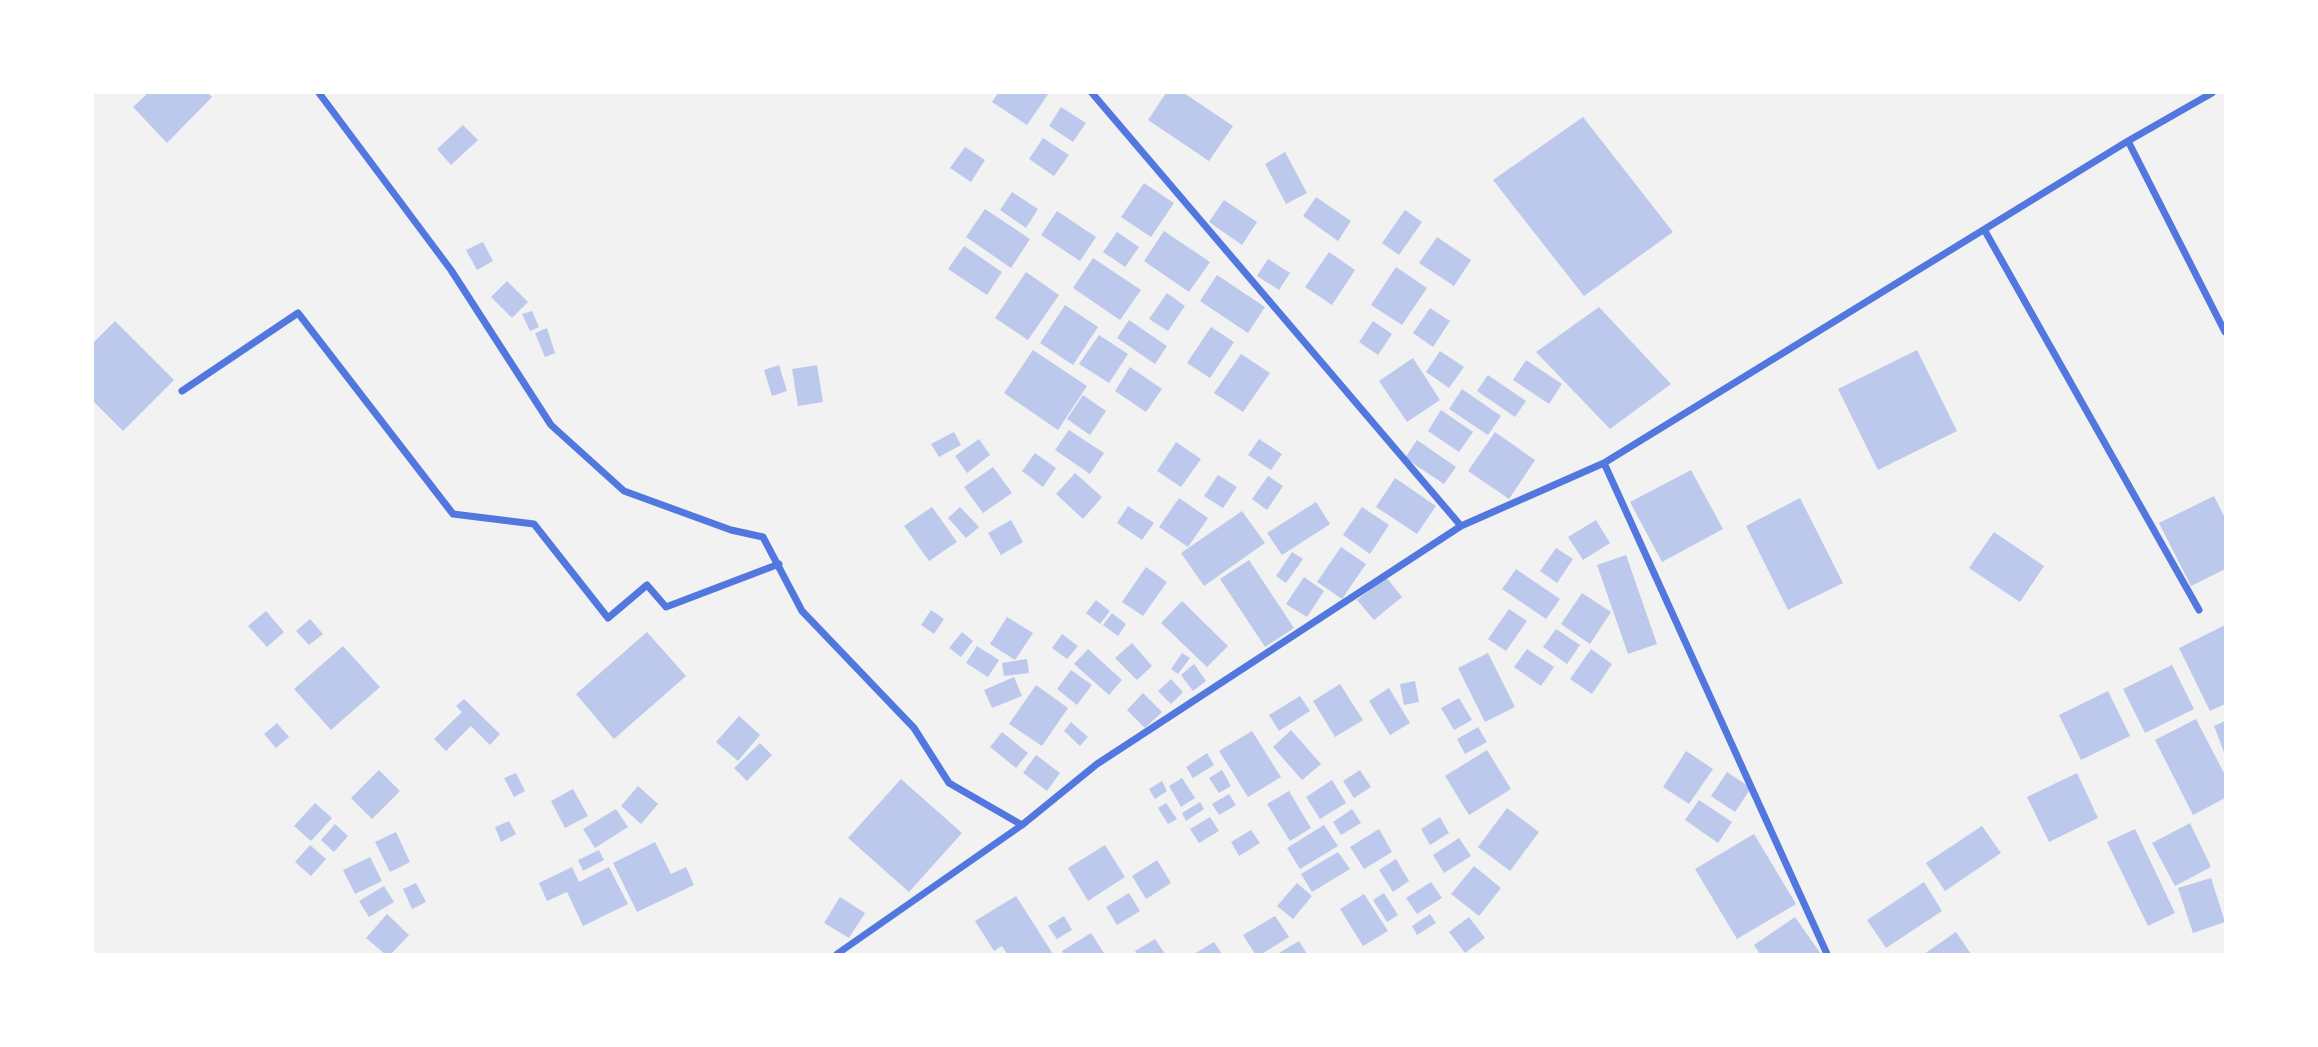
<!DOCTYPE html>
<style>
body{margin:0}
#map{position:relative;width:2318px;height:1047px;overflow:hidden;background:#f2f2f2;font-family:"Asap Condensed",sans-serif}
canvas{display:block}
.frame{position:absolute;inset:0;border:94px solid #fff;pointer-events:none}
</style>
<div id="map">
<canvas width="2318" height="1047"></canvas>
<div class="frame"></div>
</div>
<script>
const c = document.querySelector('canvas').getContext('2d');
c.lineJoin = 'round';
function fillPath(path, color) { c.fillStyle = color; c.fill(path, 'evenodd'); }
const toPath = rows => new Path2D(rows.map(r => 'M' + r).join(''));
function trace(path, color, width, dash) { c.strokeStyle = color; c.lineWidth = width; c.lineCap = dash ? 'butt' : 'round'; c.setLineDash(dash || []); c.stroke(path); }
fillPath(toPath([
 [148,93,208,93,212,97,167,143,133,107],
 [998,93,1049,93,1027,125,992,102],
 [1166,93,1184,93,1233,126,1209,161,1148,120],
 [1061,107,1086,123,1073,142,1049,126],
 [1583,117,1673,232,1584,296,1493,180],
 [463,125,478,140,451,165,437,149],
 [1043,138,1069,155,1054,176,1029,159],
 [965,147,985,160,971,182,950,168],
 [1285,152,1307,193,1286,204,1265,164],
 [1144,183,1174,203,1151,237,1121,217],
 [1012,192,1038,209,1026,228,1000,210],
 [1316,197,1351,221,1338,241,1303,216],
 [1224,200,1257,222,1242,245,1209,222],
 [985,209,1030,239,1011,268,966,237],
 [1405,210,1422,222,1399,255,1382,243],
 [1057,211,1096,237,1080,261,1041,235],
 [1164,231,1210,262,1189,292,1144,261],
 [1117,232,1139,247,1125,267,1103,252],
 [1437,237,1471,260,1454,286,1419,263],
 [483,242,493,261,477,270,466,250],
 [964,246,1002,272,987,295,948,269],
 [1329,252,1355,270,1332,305,1305,287],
 [1093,258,1141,290,1120,320,1073,288],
 [1268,259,1290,273,1279,290,1257,276],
 [1396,267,1427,288,1402,325,1371,305],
 [1026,272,1059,295,1028,340,995,318],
 [1217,275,1265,307,1248,333,1200,301],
 [507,281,528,302,512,318,491,297],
 [1167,293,1185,306,1168,331,1149,319],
 [1065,305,1098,327,1073,365,1040,343],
 [1599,307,1671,384,1610,429,1536,352],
 [1430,308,1450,321,1433,347,1413,333],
 [532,311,539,327,530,331,522,314],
 [1129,320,1167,346,1155,364,1117,338],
 [115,321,174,380,123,431,93,401,93,343],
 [1373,321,1392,334,1378,355,1359,342],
 [1211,327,1234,342,1210,378,1187,363],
 [547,328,555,353,545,357,535,333],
 [1099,335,1128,354,1109,383,1079,364],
 [1033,350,1087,386,1058,430,1004,393],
 [1917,350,1957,431,1878,470,1838,389],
 [1440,351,1464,367,1449,388,1426,372],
 [1241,354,1270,373,1243,412,1214,393],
 [1413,358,1440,400,1407,422,1379,381],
 [1526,360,1562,384,1549,404,1513,380],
 [779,365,787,391,772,396,764,370],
 [817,365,823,402,798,406,792,369],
 [1130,367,1162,389,1146,412,1115,391],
 [1488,375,1526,401,1515,417,1477,391],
 [1462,389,1501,416,1488,435,1449,409],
 [1083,395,1106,411,1090,435,1067,419],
 [1441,410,1473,432,1459,452,1428,431],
 [1069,430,1104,453,1090,474,1055,450],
 [954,432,961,445,939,457,931,444],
 [1495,432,1535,460,1509,499,1468,471],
 [979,439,990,455,967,473,955,456],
 [1259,439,1282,454,1271,470,1248,455],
 [1417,440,1456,467,1444,484,1405,458],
 [1176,442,1201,459,1181,487,1157,471],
 [1035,453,1056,468,1043,487,1022,471],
 [993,467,1012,493,983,513,964,487],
 [1691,470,1723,529,1662,562,1630,502],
 [1075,473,1102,497,1083,519,1056,494],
 [1218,475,1237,487,1223,508,1204,496],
 [1268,476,1283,486,1267,510,1252,499],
 [1395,478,1436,506,1417,534,1376,507],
 [2214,496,2225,518,2225,569,2191,586,2159,523],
 [1179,498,1208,518,1188,547,1159,527],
 [1800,498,1843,583,1788,610,1746,526],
 [1316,502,1330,524,1282,555,1267,533],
 [1128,506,1154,523,1142,540,1117,523],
 [932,507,957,542,929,561,904,526],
 [960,507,979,527,966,538,948,518],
 [1362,507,1389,525,1370,554,1343,535],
 [1242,511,1265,543,1204,586,1181,553],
 [1011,520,1023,542,1001,555,988,533],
 [1596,520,1610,543,1583,560,1568,537],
 [1994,532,2044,566,2020,602,1969,568],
 [1341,547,1366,564,1342,599,1317,582],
 [1556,548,1573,559,1557,583,1540,571],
 [1292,552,1303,559,1286,583,1276,576],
 [1626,555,1657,644,1628,654,1597,565],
 [1249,560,1294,628,1265,647,1220,579],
 [1146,567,1167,582,1143,616,1122,602],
 [1516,569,1560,599,1546,619,1502,589],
 [1304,577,1324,591,1307,617,1286,604],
 [1386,577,1402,597,1374,620,1357,600],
 [1582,593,1611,612,1590,644,1561,624],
 [1096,600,1110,611,1100,624,1086,613],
 [1182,601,1228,646,1207,667,1161,623],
 [1509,609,1527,621,1506,651,1488,639],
 [931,610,944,619,934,634,921,625],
 [266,611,284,632,267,647,248,626],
 [1112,613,1126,624,1118,636,1103,625],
 [1007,617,1033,633,1015,660,990,644],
 [310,619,323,634,309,645,296,631],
 [2225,625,2225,704,2210,711,2179,648],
 [1556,629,1580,645,1567,664,1543,647],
 [647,632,686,676,614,739,576,694],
 [962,632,973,641,961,657,949,648],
 [1062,634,1078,646,1067,659,1052,648],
 [1132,643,1152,666,1137,680,1115,658],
 [343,646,380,687,331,730,294,689],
 [977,646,999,660,988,677,966,663],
 [1088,649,1122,680,1109,695,1074,664],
 [1527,649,1554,667,1541,686,1514,667],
 [1591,649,1612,664,1592,694,1570,679],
 [1182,653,1190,658,1178,674,1171,669],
 [1488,653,1515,707,1485,722,1458,668],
 [1027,659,1029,673,1004,676,1002,663],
 [1194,664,1206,681,1193,691,1181,675],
 [2172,665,2194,709,2145,733,2123,689],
 [1071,670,1092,685,1077,705,1057,689],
 [1014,677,1022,696,992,708,984,690],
 [1171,679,1183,692,1171,704,1158,691],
 [1415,681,1419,702,1404,705,1400,684],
 [1340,684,1363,720,1335,737,1313,701],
 [1036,685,1068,708,1042,746,1009,724],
 [1389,688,1410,723,1390,735,1369,701],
 [2108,691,2130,736,2081,760,2059,715],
 [1143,693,1162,712,1145,728,1127,710],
 [1300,696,1310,711,1279,731,1269,715],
 [1459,698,1472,720,1454,730,1441,708],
 [464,699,500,734,490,745,471,726,446,751,434,739,462,712,456,706],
 [739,716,760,735,738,761,716,742],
 [2196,719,2225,775,2225,798,2193,815,2155,740],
 [2225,721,2225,755,2214,726],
 [1071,722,1088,737,1080,746,1064,731],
 [277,723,289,737,276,748,264,734],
 [1478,727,1487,742,1465,754,1457,739],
 [1291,730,1321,764,1302,780,1273,747],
 [1252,731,1281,777,1248,797,1219,751],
 [1002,732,1028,753,1016,768,990,747],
 [760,743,772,755,747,781,734,768],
 [1487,750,1511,789,1469,815,1445,776],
 [1686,751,1713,769,1689,804,1663,787],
 [1207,753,1214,765,1193,778,1186,767],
 [1036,755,1060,773,1047,791,1023,773],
 [379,770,400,791,372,819,351,798],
 [1222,770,1231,786,1219,793,1209,778],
 [1360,770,1371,787,1354,798,1343,781],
 [1727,772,1751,788,1735,812,1711,796],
 [516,773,525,791,514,797,504,778],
 [2077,773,2098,818,2049,842,2027,797],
 [1182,778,1195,798,1181,807,1169,786],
 [901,779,962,833,909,892,848,838],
 [1332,780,1346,803,1320,819,1306,797],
 [1162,781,1167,791,1155,799,1149,789],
 [638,786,658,804,641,824,621,806],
 [573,789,588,816,565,828,551,801],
 [1289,791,1311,828,1290,841,1267,804],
 [1229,794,1236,805,1219,815,1212,804],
 [1699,800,1732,822,1718,843,1685,820],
 [1200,802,1204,809,1186,821,1182,813],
 [315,803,332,818,311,841,294,826],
 [1166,803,1177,819,1168,824,1158,808],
 [1507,808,1539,832,1510,871,1478,847],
 [616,809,628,827,595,848,583,829],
 [1352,809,1361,823,1341,835,1333,822],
 [1210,817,1219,831,1199,843,1190,829],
 [1440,817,1449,833,1430,845,1421,829],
 [509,821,516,834,501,842,495,827],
 [2190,823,2211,867,2175,886,2152,843],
 [335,824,348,836,334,852,321,840],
 [1324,825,1338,846,1300,869,1287,848],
 [1982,826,2001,853,1945,891,1926,863],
 [1379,829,1392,852,1364,869,1350,847],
 [2135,829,2175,913,2148,926,2107,842],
 [1251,830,1260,843,1239,856,1231,842],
 [396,832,410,862,390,872,375,842],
 [1754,834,1796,904,1737,939,1695,869],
 [1459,838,1471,856,1444,873,1433,855],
 [655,842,671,874,686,867,694,885,637,912,613,863],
 [310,845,326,859,311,876,295,862],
 [1105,845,1125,877,1088,901,1068,868],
 [599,850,604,860,583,871,578,860],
 [1338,852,1350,869,1312,892,1301,874],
 [370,857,382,881,355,894,343,870],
 [1396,859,1409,881,1393,892,1379,870],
 [1157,860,1171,883,1146,899,1132,876],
 [1474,866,1501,888,1479,916,1451,894],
 [572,867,579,882,609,867,628,904,583,926,567,892,547,901,539,883],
 [2211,878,2225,922,2193,933,2178,888],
 [1431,882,1442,898,1417,914,1406,898],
 [1924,882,1942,911,1886,948,1867,920],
 [416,883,426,902,412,909,403,889],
 [1297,883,1312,896,1293,919,1277,906],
 [384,886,394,902,369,917,359,901],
 [1129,893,1140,911,1117,925,1106,907],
 [1384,893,1398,915,1387,922,1373,900],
 [1364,894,1388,931,1363,946,1340,909],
 [1016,896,1053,954,1007,954,1002,946,994,951,975,921],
 [840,897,865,913,849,938,824,923],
 [387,914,409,935,391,954,385,954,366,938],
 [1430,914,1436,923,1417,935,1412,926],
 [1064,916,1072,930,1057,939,1048,926],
 [1275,916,1289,937,1262,954,1255,954,1243,935],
 [1469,917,1485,938,1465,953,1449,932],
 [1795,917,1821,954,1760,954,1754,945],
 [1956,932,1971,954,1924,954],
 [1091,933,1104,953,1064,954,1062,951],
 [1155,939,1165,954,1137,954,1135,951],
 [1299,941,1307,954,1277,954],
 [1214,942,1222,954,1194,954]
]), '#bdc9ec');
trace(toPath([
 [319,93,451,270,551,425,624,491,731,530,763,537,802,611,914,728,949,783,1022,825],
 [1092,93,1461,526],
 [2128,141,2225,332],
 [1985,231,2199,610],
 [182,391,298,313,453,514,534,524,608,618,647,585,666,607,779,564],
 [1604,463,1827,954],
 [837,954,1022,825,1097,764,1461,526,1604,463,2128,141,2212,93]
]), '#5277de', 7);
</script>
